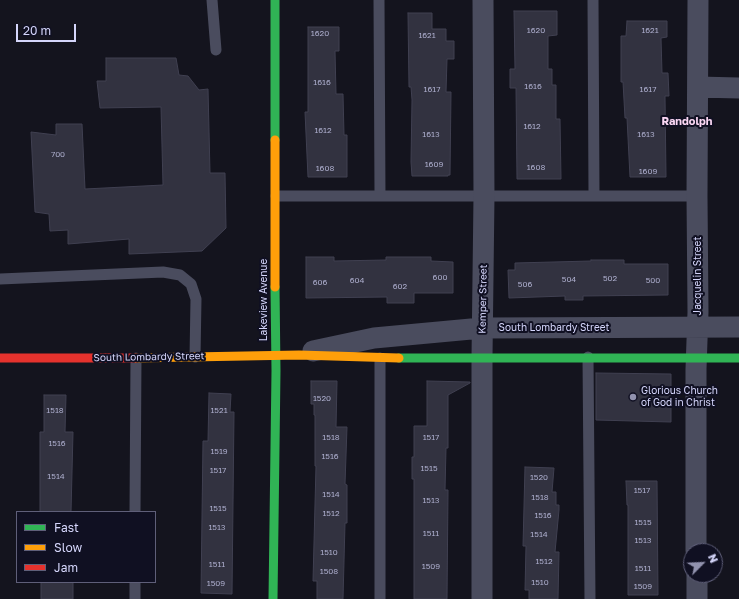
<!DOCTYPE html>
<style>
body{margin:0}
#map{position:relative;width:739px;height:599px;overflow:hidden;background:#14141e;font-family:"Golos Text",sans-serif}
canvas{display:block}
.legend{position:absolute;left:16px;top:511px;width:140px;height:72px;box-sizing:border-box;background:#101022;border:1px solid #5f5f79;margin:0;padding:5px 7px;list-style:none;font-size:12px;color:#d5d6fb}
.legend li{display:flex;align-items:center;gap:8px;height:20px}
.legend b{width:20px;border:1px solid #5f5f79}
.north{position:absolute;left:683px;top:543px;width:40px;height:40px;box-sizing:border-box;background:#101022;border:1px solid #5f5f79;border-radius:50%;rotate:66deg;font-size:11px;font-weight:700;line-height:16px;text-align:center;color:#d5d6fb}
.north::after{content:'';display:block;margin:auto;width:14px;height:18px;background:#9192ae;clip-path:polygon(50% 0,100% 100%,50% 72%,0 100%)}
.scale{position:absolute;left:16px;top:24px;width:60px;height:18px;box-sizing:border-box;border:2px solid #d5d6fb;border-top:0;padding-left:5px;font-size:12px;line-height:14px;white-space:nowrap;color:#d5d6fb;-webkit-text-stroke:3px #101022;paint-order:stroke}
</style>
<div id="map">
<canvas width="739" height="599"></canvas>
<ul class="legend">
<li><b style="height:5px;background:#30b455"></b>Fast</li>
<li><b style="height:5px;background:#ff9f0a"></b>Slow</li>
<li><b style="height:5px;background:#e5322d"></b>Jam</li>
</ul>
<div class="north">N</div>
<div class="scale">20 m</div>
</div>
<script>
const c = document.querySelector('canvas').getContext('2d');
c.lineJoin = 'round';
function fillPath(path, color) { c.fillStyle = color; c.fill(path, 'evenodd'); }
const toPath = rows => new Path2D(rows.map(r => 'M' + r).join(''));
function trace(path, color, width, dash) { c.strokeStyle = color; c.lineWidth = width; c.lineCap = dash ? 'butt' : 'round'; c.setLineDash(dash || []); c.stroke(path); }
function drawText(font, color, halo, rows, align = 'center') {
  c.font = font + ' "Golos Text",sans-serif'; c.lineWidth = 4; c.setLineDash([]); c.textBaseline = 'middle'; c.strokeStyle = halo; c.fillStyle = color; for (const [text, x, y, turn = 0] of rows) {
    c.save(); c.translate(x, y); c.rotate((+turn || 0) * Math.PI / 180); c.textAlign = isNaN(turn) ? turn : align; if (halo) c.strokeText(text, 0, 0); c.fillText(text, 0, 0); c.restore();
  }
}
const building = toPath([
 [514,11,557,11,557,35,548,36,548,69,552,69,552,85,556,85,556,119,560,119,561,179,517,179,516,88,510,88,510,69,515,69,514,11],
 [408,13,432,13,432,29,446,29,446,41,454,41,454,59,447,59,446,92,451,92,450,175,448,175,448,176,412,176,411,162,412,100,411,87,409,87,408,13],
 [627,21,667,21,667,37,661,38,662,73,668,73,669,96,665,96,666,177,630,177,627,118,625,118,623,82,621,82,621,36,626,36,627,21],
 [308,27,339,27,339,51,335,51,336,94,343,94,344,135,347,135,347,177,308,177,305,112,308,112,308,27],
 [106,58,176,58,179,75,188,76,199,90,208,89,210,173,225,173,226,228,202,251,129,254,129,239,68,244,68,230,50,231,49,214,35,212,31,132,56,135,56,124,82,124,85,189,163,185,161,107,100,108,97,81,106,81,106,58],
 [306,257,334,257,334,261,386,260,386,257,431,257,431,261,453,262,453,293,414,293,414,303,387,303,387,297,306,298,306,257],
 [591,260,624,260,624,264,668,264,668,295,583,296,583,300,565,300,565,296,509,298,508,270,515,270,515,263,591,261,591,260],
 [596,373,671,374,671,422,596,420,596,373],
 [311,381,337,381,336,427,347,427,345,484,347,485,347,523,345,523,343,599,317,599,317,581,313,581,316,466,315,466,315,415,314,415,314,404,311,404,311,381],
 [427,381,470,382,470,383,448,395,448,448,446,448,445,490,448,490,447,599,414,599,414,479,412,479,412,457,414,457,414,426,427,426,427,381],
 [209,393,231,394,230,412,234,412,232,594,201,593,203,441,208,441,209,393],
 [44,395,66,395,65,432,73,432,71,512,40,512,40,432,44,432,44,395],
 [525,467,554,468,552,492,556,492,556,505,559,505,559,510,555,552,559,552,558,599,529,599,529,590,525,590,526,546,523,546,525,467],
 [626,481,657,481,658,595,628,595,628,505,627,505,626,481],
 [41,582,73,582,73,599,41,599,41,582]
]);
fillPath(building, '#323240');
trace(building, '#404051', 1);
trace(toPath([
 [212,0,216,50],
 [379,0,380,195],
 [593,0,594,195],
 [276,196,697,196],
 [0,279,163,272,180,275,191,284,196,299,195,357],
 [588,357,590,599],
 [380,358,380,599],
 [135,512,136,358],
 [135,599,135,582]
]), '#4a4c5e', 11);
trace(toPath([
 [698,87,739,88],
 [313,351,374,338,482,328,739,327],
 [696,551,696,369,698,312,697,196,698,0],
 [697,575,697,599],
 [482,599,482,357,484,196,483,0]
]), '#4a4c5e', 21);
trace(toPath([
 [275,0,275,140],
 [399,358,739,358],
 [273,599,276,371,275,287]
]), '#30b455', 9);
trace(toPath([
 [275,140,275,287],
 [136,358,299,355,399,358]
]), '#ff9f0a', 9);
trace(toPath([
 [0,358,136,358]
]), '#e5322d', 9);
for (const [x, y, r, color] of [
 [633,397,4,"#9192ae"]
]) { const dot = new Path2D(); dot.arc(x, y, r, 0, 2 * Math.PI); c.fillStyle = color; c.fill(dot); trace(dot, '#101022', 1.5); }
drawText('8px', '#acadcc', null, [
 ["1620",536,30],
 ["1621",650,30],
 ["1620",320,33],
 ["1621",427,35],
 ["1616",322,82],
 ["1616",533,86],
 ["1617",432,89],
 ["1617",648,89],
 ["1612",532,126],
 ["1612",323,130],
 ["1613",431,134],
 ["1613",646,134],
 ["700",58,154],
 ["1609",434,164],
 ["1608",536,167],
 ["1608",325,168],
 ["1609",648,171],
 ["600",440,277],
 ["502",610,278],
 ["504",569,279],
 ["604",357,280],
 ["500",653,280],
 ["606",320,282],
 ["506",525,284],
 ["602",400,286],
 ["1520",322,398],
 ["1518",55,410],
 ["1521",219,410],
 ["1518",331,437],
 ["1517",431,437],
 ["1516",57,443],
 ["1519",219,451],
 ["1516",330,456],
 ["1515",429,468],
 ["1517",218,470],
 ["1514",56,476],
 ["1520",539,477],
 ["1517",642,490],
 ["1514",331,494],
 ["1518",540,497],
 ["1513",431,500],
 ["1515",218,508],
 ["1512",331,513],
 ["1516",543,515],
 ["1515",643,522],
 ["1513",217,527],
 ["1511",431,533],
 ["1514",539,534],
 ["1513",643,540],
 ["1510",329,552],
 ["1512",544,561],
 ["1511",217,564],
 ["1509",431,566],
 ["1511",643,568],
 ["1508",329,571],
 ["1510",540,582],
 ["1509",216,583],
 ["1509",643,586]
]);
drawText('10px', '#d5d6fb', '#101022', [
 ["Jacquelin Street",698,276,-90],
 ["Kemper Street",483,299,-89],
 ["Lakeview Avenue",264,300,-90],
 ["South Lombardy Street",554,328],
 ["South Lombardy Street",149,357,-1]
]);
drawText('10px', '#d5d6fb', '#101022', [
 ["Glorious Church",641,391],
 ["of God in Christ",641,403]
], 'left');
drawText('bold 11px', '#fbd7f4', '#101022', [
 ["Randolph",687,122]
]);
</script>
